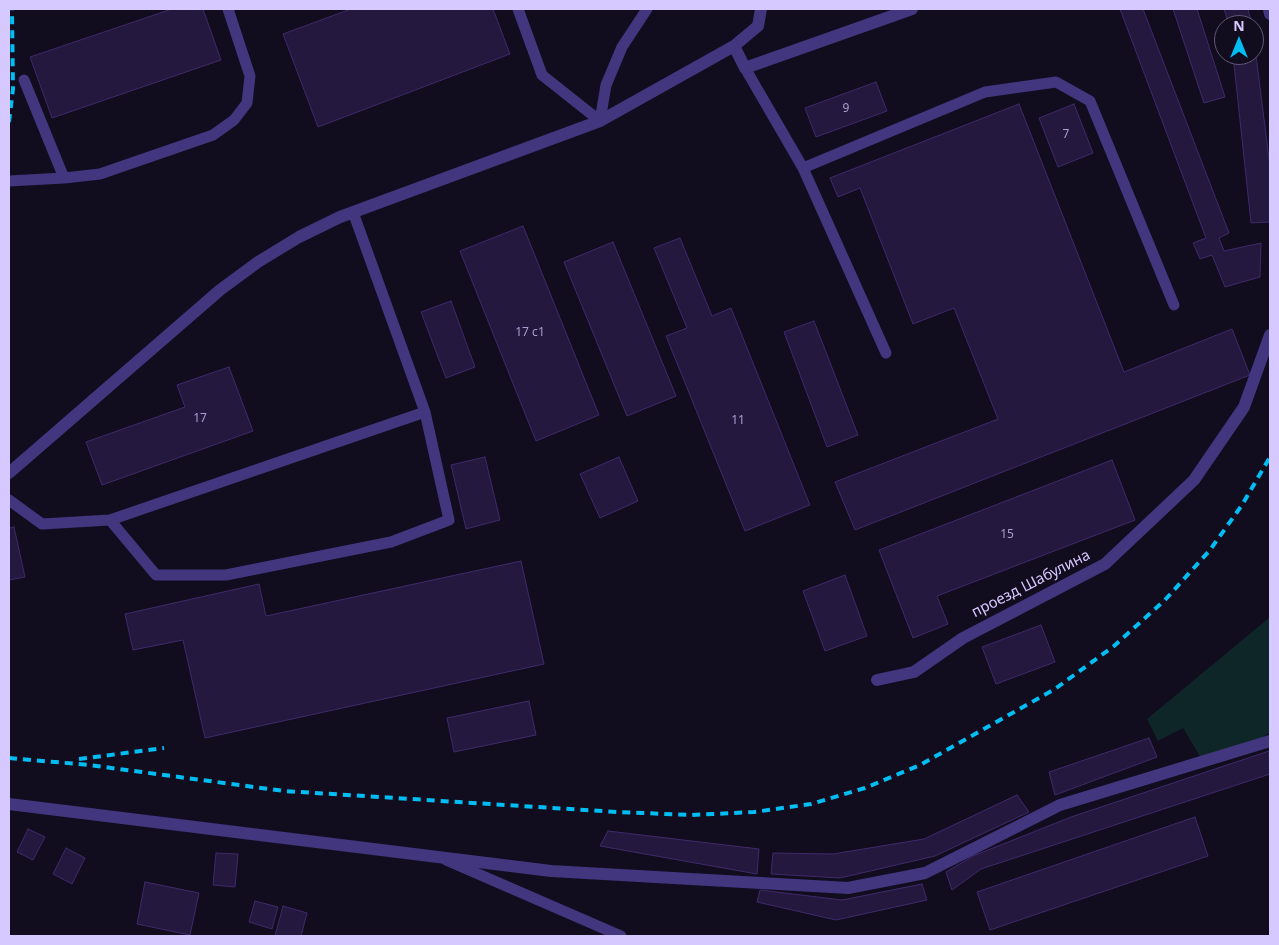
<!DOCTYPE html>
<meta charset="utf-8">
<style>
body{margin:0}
#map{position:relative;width:1279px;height:945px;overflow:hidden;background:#110c1e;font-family:"Noto Sans",sans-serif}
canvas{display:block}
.frame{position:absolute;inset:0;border:10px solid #d6c9ff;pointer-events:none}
.north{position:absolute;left:1214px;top:15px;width:50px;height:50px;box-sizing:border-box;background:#110c1e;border:1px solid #605878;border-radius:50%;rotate:0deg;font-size:14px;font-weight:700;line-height:20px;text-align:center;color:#d6c9ff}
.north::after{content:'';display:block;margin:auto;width:18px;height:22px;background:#00bef4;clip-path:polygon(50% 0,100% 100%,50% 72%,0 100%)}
</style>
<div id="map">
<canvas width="1279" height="945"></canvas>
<div class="frame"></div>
<div class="north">N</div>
</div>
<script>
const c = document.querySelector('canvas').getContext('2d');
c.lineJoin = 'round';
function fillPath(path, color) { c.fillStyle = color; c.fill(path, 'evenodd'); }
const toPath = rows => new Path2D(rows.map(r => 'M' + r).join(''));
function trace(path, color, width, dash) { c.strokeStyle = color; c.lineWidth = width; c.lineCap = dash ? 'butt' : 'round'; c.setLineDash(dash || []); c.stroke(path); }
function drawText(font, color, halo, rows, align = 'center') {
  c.font = font + ' "Noto Sans",sans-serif'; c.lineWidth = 5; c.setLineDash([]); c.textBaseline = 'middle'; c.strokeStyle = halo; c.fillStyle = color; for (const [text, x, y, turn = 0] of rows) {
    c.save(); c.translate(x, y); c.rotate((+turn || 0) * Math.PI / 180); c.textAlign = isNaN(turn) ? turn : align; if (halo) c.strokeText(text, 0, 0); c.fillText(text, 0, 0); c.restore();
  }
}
fillPath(toPath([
 [1270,617,1270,732,1260,740,1201,758,1183,728,1158,741,1147,719]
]), '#0f2628');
const building = toPath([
 [172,9,203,9,221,60,52,118,30,57,172,9],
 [351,9,493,9,510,54,318,127,283,34,351,9],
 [1120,9,1143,9,1229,233,1219,238,1224,251,1261,243,1260,277,1225,287,1212,255,1200,259,1193,243,1206,238,1120,9],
 [1173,9,1197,9,1225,97,1204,103,1173,9],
 [1224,9,1248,9,1252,25,1229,25,1224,9],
 [1254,39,1270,167,1270,222,1251,223,1233,55,1254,55,1254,39],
 [876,82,887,111,816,137,805,108,876,82],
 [1019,104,1124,372,1232,329,1250,375,855,530,835,482,998,419,954,308,913,324,860,188,838,197,830,178,1019,104],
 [1074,104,1093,153,1058,167,1039,118,1074,104],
 [523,226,599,415,536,441,460,251,523,226],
 [680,238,712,316,731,308,810,505,745,531,666,336,687,328,654,248,680,238],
 [613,242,676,396,627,416,564,262,613,242],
 [451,301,475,367,446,378,421,312,451,301],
 [814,321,858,435,827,447,784,332,814,321],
 [229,367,253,431,102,485,86,442,185,407,177,385,229,367],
 [485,457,500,520,466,529,451,465,485,457],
 [619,457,638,501,600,518,580,474,619,457],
 [1112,460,1135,520,937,596,948,624,913,638,879,550,1112,460],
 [14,527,25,577,9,580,9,528,14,527],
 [521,561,544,664,205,738,183,640,133,650,125,614,259,584,266,616,521,561],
 [845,575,867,636,825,651,803,591,845,575],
 [1041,625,1055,662,996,684,982,647,1041,625],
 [529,701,536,735,454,752,447,718,529,701],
 [1149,738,1157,757,1055,795,1049,772,1149,738],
 [1269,751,1270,774,981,869,952,890,946,872,973,856,1071,817,1269,751],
 [1017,795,1029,812,935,856,840,878,771,874,773,853,833,854,924,839,1017,795],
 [1195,817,1208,856,990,930,977,892,1195,817],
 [28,829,45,837,33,860,17,852,28,829],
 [608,831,759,849,757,874,600,846,608,831],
 [66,848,85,858,72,884,53,874,66,848],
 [216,853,238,854,235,887,213,885,216,853],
 [145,882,199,893,190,935,137,924,145,882],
 [922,884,927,900,836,920,757,902,760,890,842,900,922,884],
 [255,901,278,907,272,929,249,922,255,901],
 [283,906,307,913,301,936,275,936,283,906]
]);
fillPath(building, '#25183f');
trace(building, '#3f2a6b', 1);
trace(toPath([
 [518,9,542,75,600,121],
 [745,68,803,168,886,353],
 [600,121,606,85,622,47,647,9],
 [803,168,985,92,1056,82,1090,101,1174,305],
 [64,178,100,174,213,135,234,120,247,103,250,76,228,9],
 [9,181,64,178,24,80],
 [9,500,42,524,110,520,425,412,353,212],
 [110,520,156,575,226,575,391,542,449,520,425,412],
 [446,860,621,936]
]), '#42367e', 11);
trace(toPath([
 [1269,9,1270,14],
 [734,46,745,68,912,9],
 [9,473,220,290,258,262,299,237,340,217,600,121,734,46,758,26,761,9],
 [877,680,914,672,963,638,1105,564,1194,480,1244,407,1270,335],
 [9,804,551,871,848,888,925,873,1060,805,1270,741]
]), '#42367e', 12);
trace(toPath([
 [9,122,13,89,12,9],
 [9,758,89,765,284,791,617,812,692,815,754,812,811,804,865,788,920,765,1055,689,1114,646,1165,600,1210,550,1242,505,1270,457],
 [79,759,164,748]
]), '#00bef4', 4, [8, 6]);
drawText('12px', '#aa9dcf', null, [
 ["9",846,109],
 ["7",1066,135],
 ["17 с1",530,333],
 ["17",200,419],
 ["11",738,421],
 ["15",1007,535]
]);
drawText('15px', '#d6c9ff', '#110c1e', [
 ["проезд Шабулина",1031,584,-27]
]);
</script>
